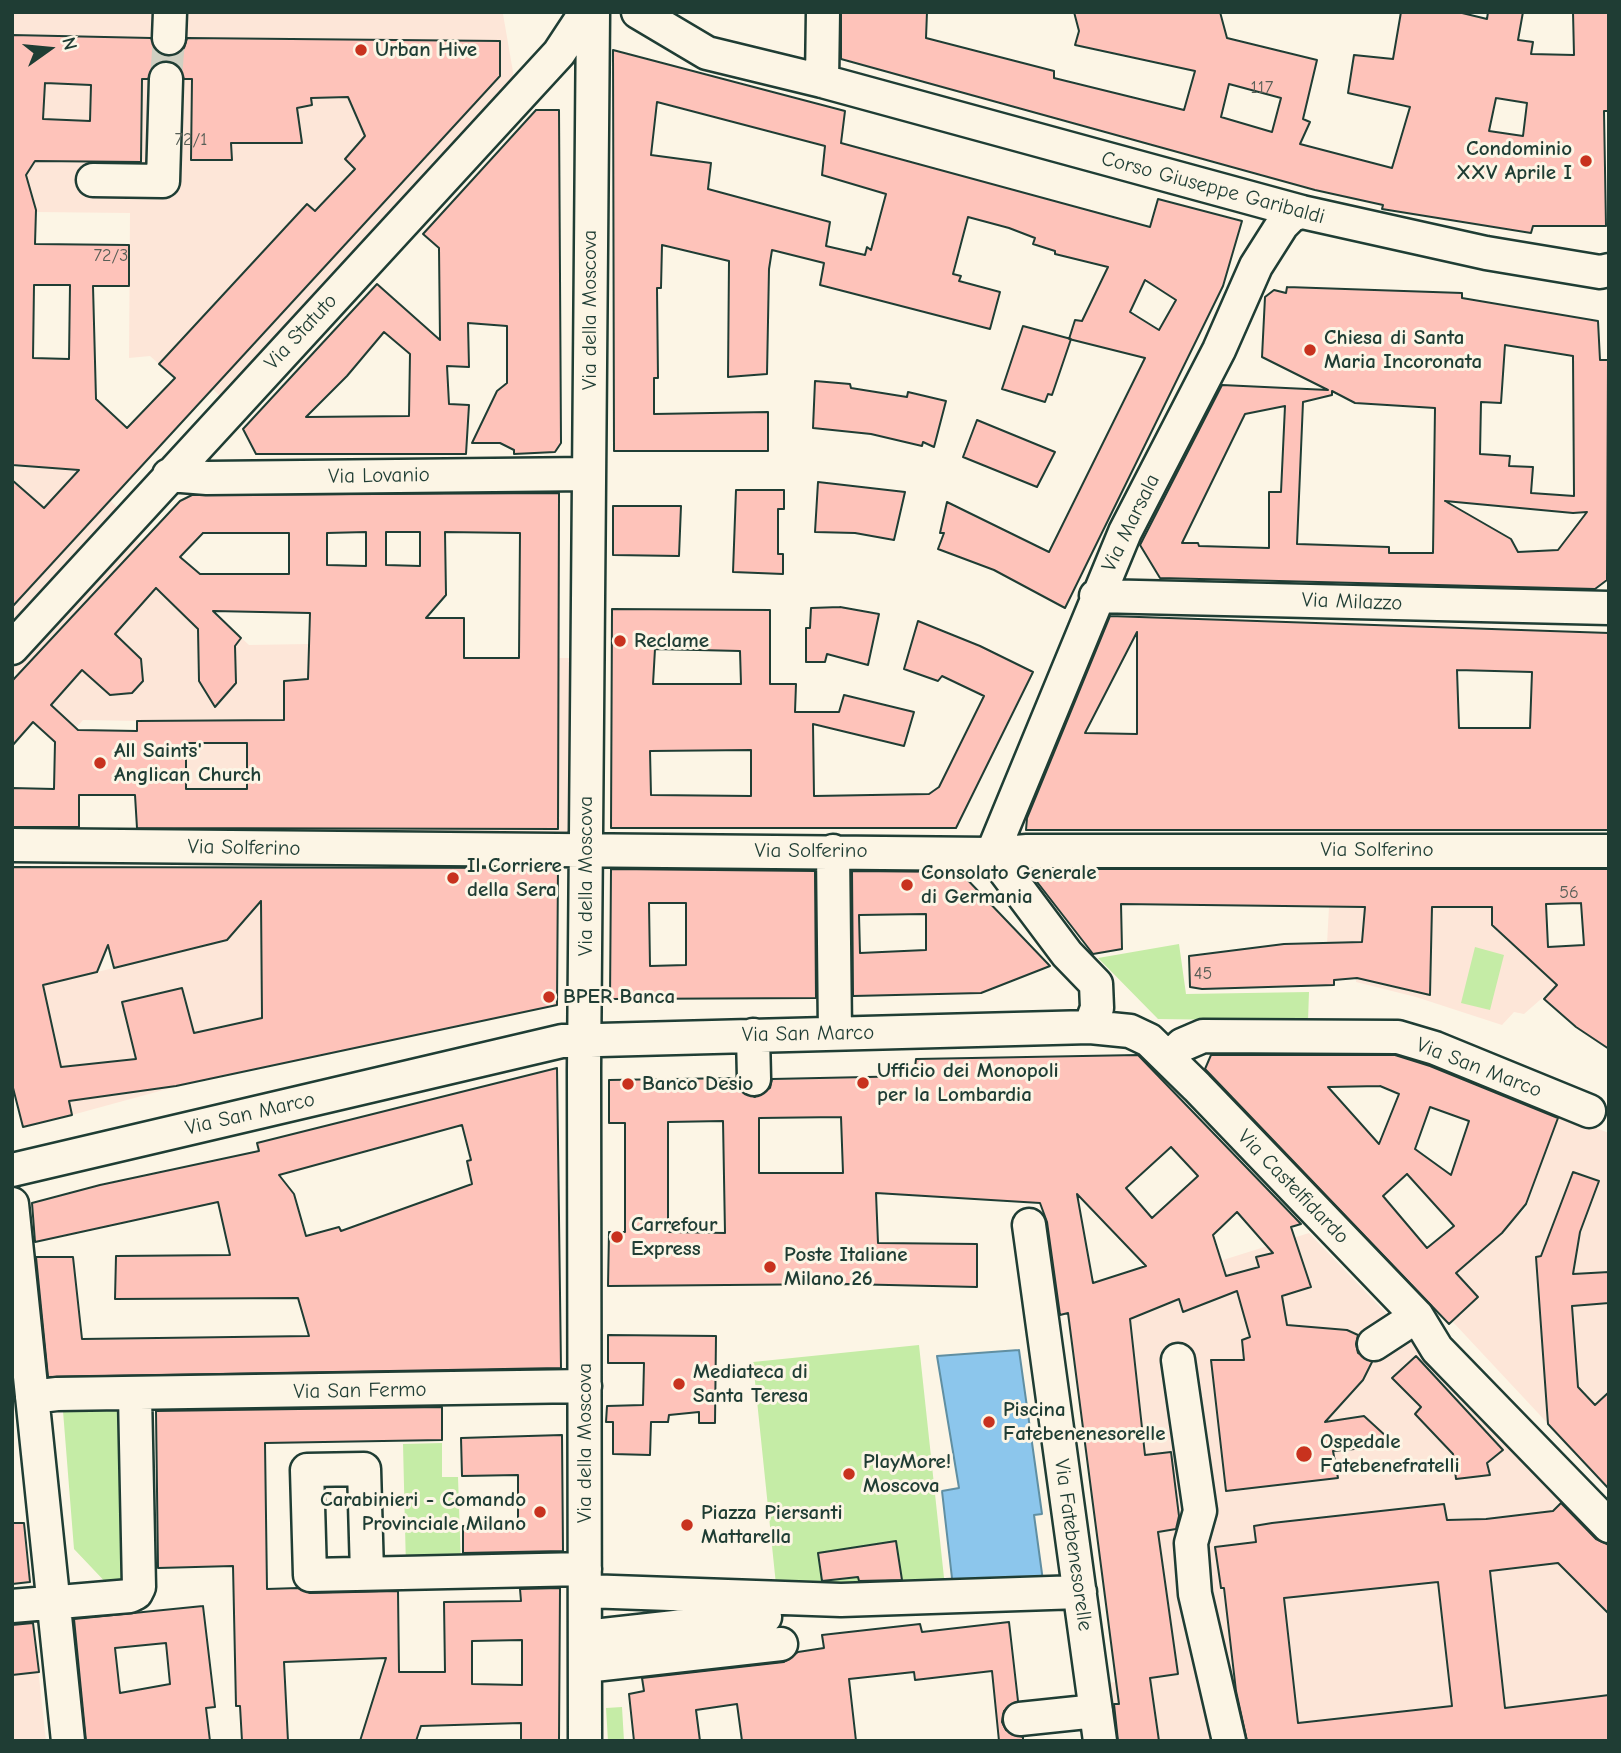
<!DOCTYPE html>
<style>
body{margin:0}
#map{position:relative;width:1621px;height:1753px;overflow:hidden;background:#fcf5e5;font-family:"Comic Neue",sans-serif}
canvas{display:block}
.frame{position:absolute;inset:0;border:14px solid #1f3d34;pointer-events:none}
.north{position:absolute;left:14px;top:14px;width:70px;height:70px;-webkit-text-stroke:5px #fcf5e5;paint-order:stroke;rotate:75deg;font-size:19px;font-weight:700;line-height:28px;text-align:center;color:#1f3d34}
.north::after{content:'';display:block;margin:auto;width:24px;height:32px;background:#1f3d34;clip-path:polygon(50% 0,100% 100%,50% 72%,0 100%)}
</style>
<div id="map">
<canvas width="1621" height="1753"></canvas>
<div class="frame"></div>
<div class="north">N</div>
</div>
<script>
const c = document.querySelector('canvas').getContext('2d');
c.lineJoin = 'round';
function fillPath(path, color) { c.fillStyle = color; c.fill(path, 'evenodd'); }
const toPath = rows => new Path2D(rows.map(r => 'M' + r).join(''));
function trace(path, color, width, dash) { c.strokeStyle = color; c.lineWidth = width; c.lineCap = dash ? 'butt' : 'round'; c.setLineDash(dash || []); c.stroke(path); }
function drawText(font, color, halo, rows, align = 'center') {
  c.font = font + ' "Comic Neue",sans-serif'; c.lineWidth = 6; c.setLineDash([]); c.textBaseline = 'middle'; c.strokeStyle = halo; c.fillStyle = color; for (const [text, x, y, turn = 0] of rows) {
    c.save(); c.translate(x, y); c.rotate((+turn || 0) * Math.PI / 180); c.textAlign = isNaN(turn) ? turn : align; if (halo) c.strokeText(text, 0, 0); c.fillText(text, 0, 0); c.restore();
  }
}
fillPath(toPath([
 [12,12,503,14,517,95,231,406,171,351,159,364,150,356,129,358,130,213,36,212,12,124],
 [32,466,79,470,128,518,12,647,12,467],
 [124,528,249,645,309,644,310,619,464,618,464,658,586,658,585,849,136,845,136,807,146,806,137,721,83,720,76,728,12,670,12,651],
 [241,867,558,868,557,1005,189,1083,72,1115,47,1003,28,989,227,940,239,928],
 [1317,868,1507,868,1507,926,1504,936,1557,985,1524,1014,1514,1012,1502,1025,1416,997,1356,982,1361,946,1327,944,1329,907,1317,907],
 [1559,1114,1609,1133,1609,1489,1452,1321,1478,1297,1456,1273,1526,1208],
 [1309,1233,1609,1545,1609,1741,1113,1741,1107,1683,1116,1682,1068,1313,1153,1282],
 [33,1623,46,1741,12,1741,12,1625]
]), '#fde6d8');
fillPath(toPath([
 [1179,944,1186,994,1309,992,1308,1021,1158,1019,1098,958],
 [1475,947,1504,955,1490,1010,1461,1003],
 [919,1345,945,1587,778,1604,753,1362],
 [115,1408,128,1420,132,1586,111,1588,74,1549,63,1411],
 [442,1443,442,1477,458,1477,461,1566,406,1568,403,1444],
 [622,1707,624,1741,608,1741,606,1708]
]), '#c5eca6');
const water = toPath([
 [1019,1350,1042,1514,1034,1515,1043,1581,953,1587,942,1491,959,1488,937,1356,1019,1350]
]);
fillPath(water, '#8cc6ec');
trace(water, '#608fa2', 2);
const building = toPath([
 [841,12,927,12,926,38,1054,71,1054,78,1184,110,1195,71,1075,45,1079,31,1074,12,1220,12,1227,38,1317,60,1303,119,1310,122,1300,144,1392,168,1410,107,1348,93,1354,55,1393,59,1401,12,1458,12,1487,19,1488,12,1523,12,1518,40,1533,42,1531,54,1574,55,1573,12,1609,12,1609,111,1604,111,1606,226,1533,226,1531,233,1382,209,1383,205,1315,190,841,59,841,12],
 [1229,84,1281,98,1272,132,1221,117,1229,84],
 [1496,98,1527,103,1523,136,1489,131,1496,98],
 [12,35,151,38,159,53,169,56,184,48,187,38,500,41,500,76,12,607,12,480,44,508,79,470,12,465,12,35],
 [166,61,176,64,184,79,192,79,191,160,232,160,231,143,302,143,297,108,312,105,311,98,348,97,365,136,345,159,355,169,315,211,307,204,159,364,175,378,127,428,96,399,93,286,129,286,129,245,35,244,36,210,26,175,35,161,141,162,142,79,148,79,157,63,166,61],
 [45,83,91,85,90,121,43,119,45,83],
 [34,285,70,285,69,359,33,358,34,285],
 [613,50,845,111,841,143,1150,227,1158,199,1242,221,1223,286,1065,608,994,570,938,549,944,533,940,533,947,502,1049,552,1145,358,1069,339,1075,320,1082,321,1108,267,1055,254,1055,251,1033,244,1035,238,1009,228,968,217,953,274,961,276,959,281,1000,292,990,329,820,285,824,263,772,250,769,269,767,374,728,377,729,261,662,245,661,288,657,288,658,378,654,378,654,414,768,412,768,451,614,451,613,50],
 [657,102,825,146,822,175,886,194,871,250,867,247,865,255,826,246,830,222,708,189,711,163,651,155,657,102],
 [1145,280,1176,300,1159,330,1130,312,1145,280],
 [536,110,559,110,561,443,555,452,514,454,514,450,500,443,472,443,497,391,507,383,507,326,468,323,469,367,447,366,449,404,469,405,466,454,256,454,243,429,377,284,440,340,439,248,423,234,536,110],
 [384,332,410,354,409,416,306,417,347,376,384,332],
 [1287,287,1462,293,1462,298,1598,321,1600,360,1608,360,1607,580,1595,589,1160,578,1140,545,1222,385,1328,390,1262,357,1265,297,1274,290,1286,293,1287,287],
 [1505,345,1573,356,1574,496,1531,493,1533,467,1509,466,1510,456,1480,454,1481,402,1501,403,1505,345],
 [1332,391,1355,403,1435,408,1433,553,1389,553,1389,547,1297,544,1303,402,1332,395,1332,391],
 [1285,406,1281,492,1269,492,1269,548,1199,546,1198,543,1182,543,1245,414,1285,406],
 [1445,501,1573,513,1587,512,1558,550,1518,552,1511,539,1445,501],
 [1023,326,1071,339,1052,395,1048,394,1045,402,1002,389,1023,326],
 [815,381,850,384,851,388,907,397,908,392,946,401,934,447,923,442,922,446,871,434,813,428,815,381],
 [977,420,1055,452,1037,487,963,457,977,420],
 [818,482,905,492,894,540,855,533,815,532,818,482],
 [736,490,784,490,784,509,778,509,778,554,783,554,783,574,733,572,736,490],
 [559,493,558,829,137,828,135,795,79,795,79,827,12,827,12,788,54,789,55,742,33,722,12,746,12,681,180,501,192,495,559,493],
 [366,532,366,566,327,565,327,533,366,532],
 [386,532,420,532,420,566,386,565,386,532],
 [445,532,520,533,519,658,464,658,464,618,426,618,446,595,445,532],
 [203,533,289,533,289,574,200,574,180,557,203,533],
 [156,588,198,629,199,681,215,707,236,683,235,646,241,638,213,611,310,613,308,679,284,681,284,720,137,721,137,731,78,730,51,705,82,670,110,695,132,693,143,681,141,659,115,634,156,588],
 [186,743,247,743,247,789,186,789,186,743],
 [613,506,681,506,679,556,613,555,613,506],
 [840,607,879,614,868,665,827,654,825,662,806,662,806,628,810,628,811,608,840,607],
 [612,609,770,610,770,684,796,684,795,712,839,712,844,695,914,712,904,746,813,724,814,796,929,794,939,787,984,696,942,676,938,681,904,669,918,621,980,646,1033,672,956,828,611,828,612,609],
 [655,649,740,651,741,684,653,684,655,649],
 [751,750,751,796,651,795,650,751,751,750],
 [1110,616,1609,633,1609,830,1026,830,1027,818,1110,616],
 [1137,632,1137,734,1085,733,1137,632],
 [1457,670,1532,672,1530,728,1459,728,1457,670],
 [12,867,558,868,557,1005,176,1086,69,1101,72,1115,23,1127,12,1084,12,867],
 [261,901,262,1018,194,1033,182,988,122,1002,136,1059,61,1067,43,985,97,972,108,945,114,968,227,940,261,901],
 [611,869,815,871,816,998,610,999,611,869],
 [649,903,686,903,686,965,650,966,649,903],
 [1027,869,1609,869,1609,1049,1576,1027,1544,999,1557,985,1492,925,1492,907,1432,907,1430,995,1357,978,1334,980,1334,985,1202,989,1190,987,1189,956,1284,944,1362,942,1365,907,1121,904,1122,949,1093,954,1027,869],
 [1581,903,1584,945,1548,947,1546,904,1581,903],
 [852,871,960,872,1050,966,981,993,853,996,852,871],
 [926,914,926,950,860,953,859,915,926,914],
 [1138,1055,1301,1224,1291,1227,1311,1287,1282,1296,1287,1325,1347,1330,1358,1335,1356,1344,1358,1353,1372,1362,1363,1380,1325,1422,1364,1416,1388,1438,1365,1441,1365,1448,1333,1451,1338,1478,1226,1491,1211,1360,1244,1360,1242,1340,1250,1337,1237,1291,1183,1312,1179,1299,1130,1319,1145,1455,1171,1452,1179,1516,1176,1529,1158,1532,1178,1674,1150,1678,1159,1741,1118,1741,1114,1704,1119,1704,1068,1313,1060,1315,1047,1222,1040,1203,876,1193,878,1243,977,1244,977,1287,845,1284,608,1286,609,1232,625,1232,625,1123,609,1123,609,1080,736,1078,739,1089,755,1097,770,1088,772,1079,914,1076,916,1059,1138,1055],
 [841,1117,843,1173,759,1173,759,1118,841,1117],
 [723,1121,725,1233,668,1232,668,1122,723,1121],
 [1171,1147,1198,1176,1152,1218,1126,1188,1171,1147],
 [1077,1194,1146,1266,1093,1283,1077,1194],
 [1237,1212,1273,1253,1256,1257,1259,1267,1226,1276,1213,1235,1237,1212],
 [1211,1055,1395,1055,1430,1066,1558,1118,1526,1204,1502,1233,1456,1273,1478,1297,1449,1324,1205,1069,1211,1055],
 [1380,1086,1399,1094,1379,1144,1328,1087,1380,1086],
 [1430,1107,1469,1121,1451,1175,1415,1149,1430,1107],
 [1407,1174,1454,1226,1427,1248,1383,1196,1407,1174],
 [557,1068,561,1368,48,1377,36,1257,73,1257,82,1339,309,1336,298,1298,115,1299,116,1256,230,1255,218,1202,35,1242,32,1203,100,1185,259,1151,257,1143,557,1068],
 [462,1125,471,1160,467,1161,472,1184,341,1231,339,1227,306,1236,294,1194,279,1175,462,1125],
 [1573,1172,1599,1181,1580,1232,1573,1274,1609,1272,1609,1303,1572,1306,1578,1387,1595,1405,1609,1392,1609,1489,1548,1424,1536,1257,1541,1256,1573,1172],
 [608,1335,716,1336,715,1423,699,1423,699,1412,669,1415,668,1422,651,1422,650,1455,613,1454,613,1422,606,1422,607,1406,643,1405,644,1363,608,1363,608,1335],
 [1416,1356,1503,1450,1487,1463,1490,1475,1456,1479,1453,1454,1415,1414,1421,1407,1392,1378,1416,1356],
 [442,1407,442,1440,265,1443,267,1589,298,1588,310,1593,398,1591,399,1672,445,1672,444,1602,521,1601,520,1589,560,1588,559,1741,521,1741,521,1723,421,1726,416,1741,360,1741,386,1658,284,1662,288,1741,242,1741,240,1706,236,1706,233,1566,158,1568,156,1411,442,1407],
 [522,1640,522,1685,472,1684,472,1641,522,1640],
 [562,1435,563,1551,463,1553,463,1526,518,1525,518,1475,462,1476,461,1438,562,1435],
 [1561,1503,1596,1539,1609,1545,1609,1614,1558,1563,1490,1571,1505,1708,1609,1695,1609,1741,1247,1741,1236,1691,1224,1588,1221,1588,1215,1547,1256,1542,1254,1526,1272,1523,1444,1504,1447,1520,1486,1519,1553,1511,1561,1503],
 [1438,1582,1452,1706,1298,1723,1284,1598,1438,1582],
 [12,1523,24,1523,30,1582,12,1584,12,1523],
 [896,1541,902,1580,859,1581,858,1577,822,1581,818,1553,896,1541],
 [203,1606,215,1707,206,1708,210,1741,86,1741,74,1619,203,1606],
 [166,1643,170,1684,120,1693,115,1648,166,1643],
 [1009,1622,1018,1701,1004,1711,1002,1722,1006,1730,1023,1737,1023,1741,999,1741,992,1671,915,1680,914,1672,849,1679,856,1741,742,1741,737,1704,696,1710,700,1741,634,1741,629,1694,644,1691,642,1678,784,1662,798,1652,824,1648,822,1635,920,1624,922,1632,1009,1622],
 [33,1623,39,1672,12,1675,12,1625,33,1623]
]);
fillPath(building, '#fec3ba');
trace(building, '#1f3d34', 2);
trace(toPath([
 [166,79,169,38]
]), '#d0d0c2', 32, [32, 16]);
const minor = toPath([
 [638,12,707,53,822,81,1302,212,1486,253,1600,272,1609,270],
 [169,38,170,12],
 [822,81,823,12],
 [93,180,163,181,166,79],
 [169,475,207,478,589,474],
 [1096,596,1609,608],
 [12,648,559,53,586,12],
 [12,845,992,854,1027,851,1609,851],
 [833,851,835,1033],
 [992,854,1125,532,1219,350,1256,266,1282,225,1292,215,1302,212],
 [992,854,1067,954,1096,984,1097,1008,1090,1027],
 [753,1035,754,1079],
 [1169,1058,1182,1045,1203,1036,1398,1037,1435,1048,1589,1111],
 [12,1170,562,1041,1090,1027,1130,1031,1149,1040,1197,1087,1417,1316,1437,1349,1609,1526],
 [12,1204,68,1741],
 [1029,1225,1100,1741],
 [1374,1344,1417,1316],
 [1178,1360,1200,1511,1191,1543,1195,1594,1229,1741],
 [32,1397,57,1394,585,1386],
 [367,1573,364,1469,307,1470,310,1575,585,1569],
 [585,1591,841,1600,1080,1592],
 [12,1606,130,1596,136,1593,139,1587,135,1395],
 [585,1637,765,1617],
 [585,1666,781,1644],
 [1020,1719,1096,1711],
 [585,1741,584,1069,593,12]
]);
trace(minor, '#1f3d34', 37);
trace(minor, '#fcf5e5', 32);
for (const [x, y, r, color] of [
 [361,50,7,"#c8321e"],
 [1586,161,7,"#c8321e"],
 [1310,350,7,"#c8321e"],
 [620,641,7,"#c8321e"],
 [100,763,7,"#c8321e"],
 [453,878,7,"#c8321e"],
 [907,885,7,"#c8321e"],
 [549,997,7,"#c8321e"],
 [863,1083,7,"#c8321e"],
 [628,1084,7,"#c8321e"],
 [617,1237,7,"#c8321e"],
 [770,1267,7,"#c8321e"],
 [679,1384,7,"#c8321e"],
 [989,1422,7,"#c8321e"],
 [1304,1454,9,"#c8321e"],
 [849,1474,7,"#c8321e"],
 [540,1512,7,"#c8321e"],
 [687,1525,7,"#c8321e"]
]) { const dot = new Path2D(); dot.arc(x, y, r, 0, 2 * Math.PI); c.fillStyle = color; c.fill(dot); trace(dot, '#fcf5e5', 2.5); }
drawText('18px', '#575e56', null, [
 ["117",1262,88],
 ["72/1",191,140],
 ["72/3",111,256],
 ["56",1569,893],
 ["45",1203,974]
]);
drawText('bold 21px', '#1f3d34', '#fcf5e5', [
 ["Urban Hive",375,50],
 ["Condominio",1572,149,"right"],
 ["XXV Aprile I",1572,173,"right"],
 ["Chiesa di Santa",1324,338],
 ["Maria Incoronata",1324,362],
 ["Reclame",634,641],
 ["All Saints'",114,751],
 ["Anglican Church",114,775],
 ["Il Corriere",467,866],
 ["della Sera",467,890],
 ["Consolato Generale",921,873],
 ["di Germania",921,897],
 ["BPER Banca",563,997],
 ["Ufficio dei Monopoli",877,1071],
 ["per la Lombardia",877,1095],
 ["Banco Desio",642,1084],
 ["Carrefour",631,1225],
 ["Express",631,1249],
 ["Poste Italiane",784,1255],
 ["Milano 26",784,1279],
 ["Mediateca di",693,1372],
 ["Santa Teresa",693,1396],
 ["Piscina",1003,1410],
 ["Fatebenenesorelle",1003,1434],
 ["Ospedale",1320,1442],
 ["Fatebenefratelli",1320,1466],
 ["PlayMore!",863,1462],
 ["Moscova",863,1486],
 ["Carabinieri - Comando",526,1500,"right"],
 ["Provinciale Milano",526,1524,"right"],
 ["Piazza Piersanti",701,1513],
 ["Mattarella",701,1537]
], 'left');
drawText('21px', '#1f3d34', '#fcf5e5', [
 ["Corso Giuseppe Garibaldi",1213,188,15],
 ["Via della Moscova",590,310,-90],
 ["Via Statuto",301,332,-47],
 ["Via Lovanio",379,476,-1],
 ["Via Marsala",1131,523,-64],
 ["Via Milazzo",1352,602,2],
 ["Via Solferino",244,848,1],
 ["Via Solferino",1377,850],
 ["Via Solferino",811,851],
 ["Via della Moscova",586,876,-90],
 ["Via San Marco",808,1034,-1],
 ["Via San Marco",1479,1068,21],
 ["Via San Marco",250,1114,-13],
 ["Via Castelfidardo",1293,1187,46],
 ["Via San Fermo",360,1391,-1],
 ["Via della Moscova",585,1443,-90],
 ["Via Fatebenesorelle",1073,1545,82]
]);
</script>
